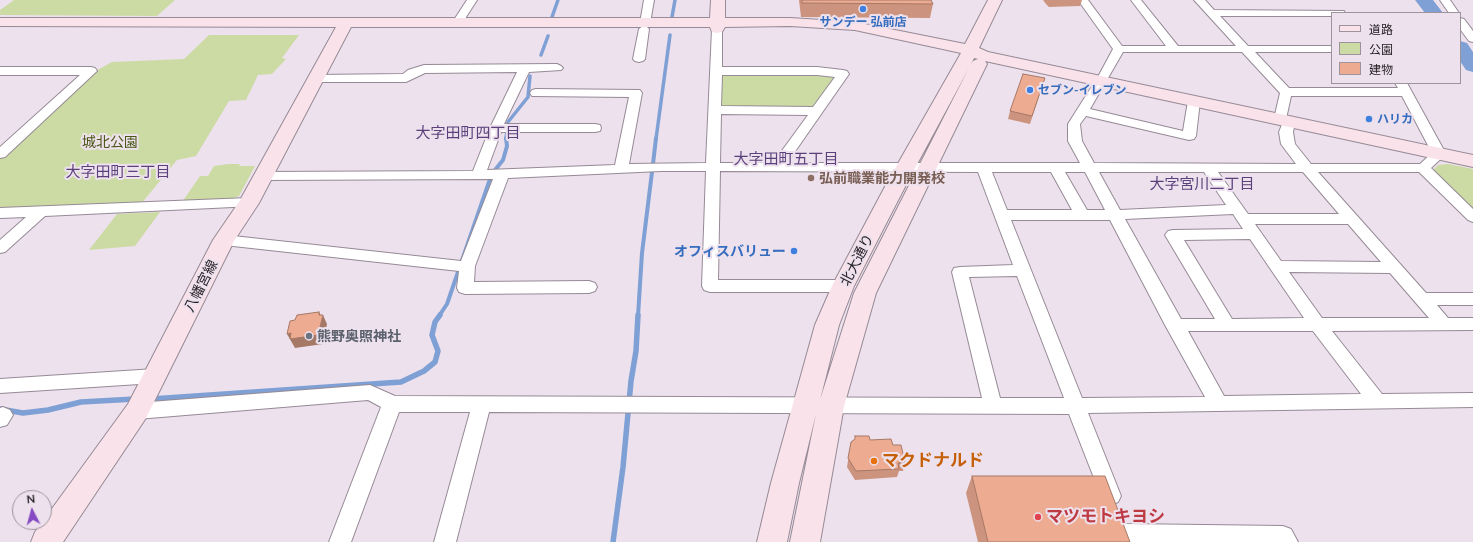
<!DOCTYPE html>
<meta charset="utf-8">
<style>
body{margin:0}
#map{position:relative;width:1473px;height:542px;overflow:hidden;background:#ede1ed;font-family:Lato,"Noto Sans JP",sans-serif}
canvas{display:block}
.legend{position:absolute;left:1331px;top:12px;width:130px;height:72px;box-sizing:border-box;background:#ede1ed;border:1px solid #9c939c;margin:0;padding:5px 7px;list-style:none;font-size:12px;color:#221d22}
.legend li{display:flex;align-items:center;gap:8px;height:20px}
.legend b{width:20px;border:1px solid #9c939c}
.north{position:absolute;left:12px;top:490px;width:40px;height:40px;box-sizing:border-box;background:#ede1ed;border:1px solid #9c939c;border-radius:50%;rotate:354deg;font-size:11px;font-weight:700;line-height:16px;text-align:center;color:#221d22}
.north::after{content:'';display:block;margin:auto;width:14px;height:18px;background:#864bc2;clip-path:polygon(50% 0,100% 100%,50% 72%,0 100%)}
</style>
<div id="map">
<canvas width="1473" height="542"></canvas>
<ul class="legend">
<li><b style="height:5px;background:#f9e2e9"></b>道路</li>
<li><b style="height:11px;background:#ccdba3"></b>公園</li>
<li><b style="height:11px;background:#edac92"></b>建物</li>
</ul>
<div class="north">N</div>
</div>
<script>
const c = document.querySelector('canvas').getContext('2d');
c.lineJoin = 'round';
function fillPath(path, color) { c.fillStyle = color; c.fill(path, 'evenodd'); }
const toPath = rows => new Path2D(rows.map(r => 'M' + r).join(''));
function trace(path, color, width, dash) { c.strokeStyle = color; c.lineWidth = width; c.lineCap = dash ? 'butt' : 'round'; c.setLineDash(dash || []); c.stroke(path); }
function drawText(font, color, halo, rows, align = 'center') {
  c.font = font + ' Lato,"Noto Sans JP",sans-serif'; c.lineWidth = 4; c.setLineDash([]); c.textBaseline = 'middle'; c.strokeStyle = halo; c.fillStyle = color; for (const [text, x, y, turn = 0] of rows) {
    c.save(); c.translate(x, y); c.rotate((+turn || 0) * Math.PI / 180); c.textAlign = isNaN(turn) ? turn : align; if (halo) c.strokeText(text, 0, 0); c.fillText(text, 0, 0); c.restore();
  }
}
fillPath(toPath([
 [14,0,175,0,157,16,0,15,0,10],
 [209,35,299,35,282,58,286,59,272,74,258,75,246,100,229,101,196,156,177,160,141,204,0,210,0,159,92,73,112,62,184,59],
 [727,73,789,73,837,76,815,107,809,108,721,107,722,75],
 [228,164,240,164,239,166,255,166,239,196,228,200,182,202,200,176,208,176,214,166],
 [1448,164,1473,169,1473,211,1435,175,1434,169,1438,165],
 [160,212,135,246,89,250,117,214]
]), '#ccdba3');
trace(toPath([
 [552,17,558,0],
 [672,17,675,0],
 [541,55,548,36],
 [506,139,508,122,528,97,530,76],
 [656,139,670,35]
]), '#7fa0d4', 3.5);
trace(toPath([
 [653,164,656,138],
 [439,316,447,304,489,182,495,170,503,160,507,146,506,138],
 [638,316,642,253,652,172]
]), '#7fa0d4', 4);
trace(toPath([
 [151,399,401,382,424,371,435,362,438,351,432,335,435,322,440,315],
 [0,409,23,413,48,410,81,402,135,399],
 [613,542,623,467,631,381,636,351,638,315]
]), '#7fa0d4', 5.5);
fillPath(toPath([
 [1415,0,1433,0,1443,13,1425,13,1415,0],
 [1460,41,1467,43,1473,52,1473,72,1466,70,1460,61,1460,41]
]), '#7fa0d4');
const street = toPath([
 [467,0,477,0,461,25,453,25,452,23,467,0],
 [644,0,654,0,650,23,646,26,649,29,645,59,643,61,639,62,635,61,633,59,639,29,643,26,640,23,644,0],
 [1078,0,1088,0,1122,46,1166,46,1131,0,1141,0,1178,46,1236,46,1194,0,1205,0,1214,10,1344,11,1345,13,1332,13,1332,16,1220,16,1248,46,1332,46,1332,52,1255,52,1289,88,1398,88,1395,83,1407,83,1446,154,1431,168,1473,209,1473,222,1468,220,1419,172,1318,172,1426,293,1473,293,1473,305,1437,305,1448,318,1473,318,1473,330,1332,331,1382,394,1473,393,1473,407,1088,413,1121,496,1118,502,1111,505,1104,502,1101,496,1069,414,489,412,456,542,434,542,470,412,399,412,351,542,329,542,381,407,368,400,137,419,130,416,128,411,130,406,137,403,370,385,395,396,982,398,952,272,954,268,960,267,1013,265,978,172,720,171,718,280,843,280,849,282,851,286,849,290,843,292,710,292,704,290,702,286,706,171,661,171,508,178,475,266,474,282,589,281,595,283,597,287,595,291,589,293,465,294,459,292,457,288,459,271,224,245,219,244,216,240,219,236,224,235,461,261,493,179,263,180,258,179,256,176,258,173,263,172,473,171,490,128,517,72,425,73,406,82,311,82,309,79,311,76,315,75,403,74,408,70,424,65,557,64,561,66,563,68,561,70,529,72,504,124,595,124,600,125,601,128,600,131,595,132,501,132,487,170,615,165,629,97,532,96,530,93,532,90,536,89,640,90,642,93,629,164,706,163,712,29,717,26,722,29,722,67,817,67,843,70,847,71,849,74,787,163,1080,163,1068,141,1068,124,1099,75,1113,49,1078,0],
 [1123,52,1242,52,1280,93,1274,119,1275,122,1283,122,1279,132,1281,144,1296,164,1094,163,1082,141,1080,124,1086,116,1189,140,1194,139,1196,136,1200,101,1198,98,1194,97,1190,98,1188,101,1183,131,1090,109,1123,52],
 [722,75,817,75,835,77,813,107,721,106,722,75],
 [1291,96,1402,96,1432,153,1420,164,1311,164,1295,144,1293,132,1295,122,1294,119,1286,119,1291,96],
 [721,114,808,115,773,163,720,163,721,114],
 [992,172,1051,172,1072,210,1007,210,992,172],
 [1065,172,1085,172,1105,210,1087,210,1065,172],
 [1099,172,1204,172,1226,205,1120,210,1099,172],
 [1218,172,1303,172,1339,214,1248,214,1218,172],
 [1233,214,1243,229,1173,230,1168,231,1165,235,1215,319,1181,319,1125,219,1233,214],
 [1011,220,1110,220,1165,325,1205,397,1082,398,1011,220],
 [1255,224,1348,224,1381,262,1281,261,1255,224],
 [1250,239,1304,318,1232,319,1184,240,1250,239],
 [1289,272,1390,273,1429,318,1322,318,1289,272],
 [1017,276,1064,398,1000,398,969,277,1017,276],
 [1188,331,1313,331,1361,394,1224,396,1188,331],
 [1440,0,1450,0,1459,13,1449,13,1440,0],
 [1460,18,1464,19,1473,31,1473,42,1469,41,1460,29,1460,18],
 [0,67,91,67,95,68,97,71,5,157,0,158,0,147,80,75,0,75,0,67],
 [249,198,254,200,256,203,254,206,45,216,5,252,0,253,0,240,26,217,0,218,0,208,249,198],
 [155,369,161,371,164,376,161,381,155,383,0,393,0,379,155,369],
 [3,407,10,410,13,415,7,425,0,427,0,408,3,407],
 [1125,524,1283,526,1291,529,1298,542,1120,542,1117,541,1114,534,1117,527,1125,524]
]);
const secondary = toPath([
 [711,0,725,0,725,18,790,18,855,22,965,44,988,0,1002,0,979,48,988,52,1473,155,1473,167,985,61,987,64,876,293,844,406,820,542,790,542,816,414,799,483,787,542,757,542,771,483,815,325,832,286,888,181,961,53,855,30,790,26,725,27,722,32,717,33,712,32,710,27,351,27,259,203,234,241,146,418,63,542,31,542,35,532,128,404,213,240,239,202,336,27,0,26,0,18,710,18,711,0],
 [974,58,978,59,973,61,971,64,974,58],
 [969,68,854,293,820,400,839,325,854,286,908,181,969,68]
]);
trace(street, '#958a95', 2);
trace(secondary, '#958a95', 2);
fillPath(street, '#fff');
fillPath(secondary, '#f9e2e9');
fillPath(toPath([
 [799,0,931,0,933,4,930,18,801,17],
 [1043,0,1082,0,1080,6,1049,7,1046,4],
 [1042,87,1030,124,1008,119,1010,111],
 [870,440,893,445,905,462,903,471,899,471,897,477,855,480,847,467,851,442],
 [972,476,1130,542,978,542,966,493]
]), '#cc947e');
fillPath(toPath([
 [319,312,322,318,323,315,327,324,323,344,295,348,287,334,319,315]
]), '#a67866');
const building = toPath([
 [802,0,931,0,933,4,802,3,802,0],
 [1023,74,1045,78,1032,116,1010,111,1023,74],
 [319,312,319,315,323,315,318,335,290,339,291,333,287,334,290,321,295,320,297,315,319,312],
 [855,436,869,436,870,440,891,439,893,445,901,445,905,462,898,463,899,469,856,471,848,458,851,442,855,439,855,436],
 [972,476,1105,476,1130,542,988,542,972,476]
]);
fillPath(building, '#edac92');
trace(building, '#a67866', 1);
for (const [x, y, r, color] of [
 [863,9,4,"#3f7fe0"],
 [1030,90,4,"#3f7fe0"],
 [1369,119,4,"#3f7fe0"],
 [811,178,4,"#8d6e63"],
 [794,251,4,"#3f7fe0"],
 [309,336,4,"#6b7280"],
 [874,461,4,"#e8710a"],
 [1038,517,4,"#e0444e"]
]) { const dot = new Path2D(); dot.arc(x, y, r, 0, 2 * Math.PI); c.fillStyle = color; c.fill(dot); trace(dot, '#ede1ed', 1.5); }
drawText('bold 12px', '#366cbe', '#ede1ed', [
 ["サンデー 弘前店",863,22,"center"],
 ["セブン-イレブン",1038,90],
 ["ハリカ",1377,119]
], 'left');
drawText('14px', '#495712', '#ede1ed', [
 ["城北公園",110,142]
]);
drawText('bold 14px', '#785e54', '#ede1ed', [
 ["弘前職業能力開発校",819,178]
], 'left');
drawText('bold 14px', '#366cbe', '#ede1ed', [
 ["オフィスバリュー",786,251]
], 'right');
drawText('14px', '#221d22', '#ede1ed', [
 ["北大通り",857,260,-63],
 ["八幡宮線",201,286,-63]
]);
drawText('bold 14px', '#5b616d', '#ede1ed', [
 ["熊野奥照神社",317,336]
], 'left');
drawText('15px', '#5b407c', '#ede1ed', [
 ["大字田町四丁目",468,133],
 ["大字田町五丁目",786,159],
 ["大字田町三丁目",118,172],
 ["大字宮川二丁目",1202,184]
]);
drawText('bold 17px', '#c56008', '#ede1ed', [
 ["マクドナルド",882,461]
], 'left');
drawText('bold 17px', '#be3a42', '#ede1ed', [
 ["マツモトキヨシ",1046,517]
], 'left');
</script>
